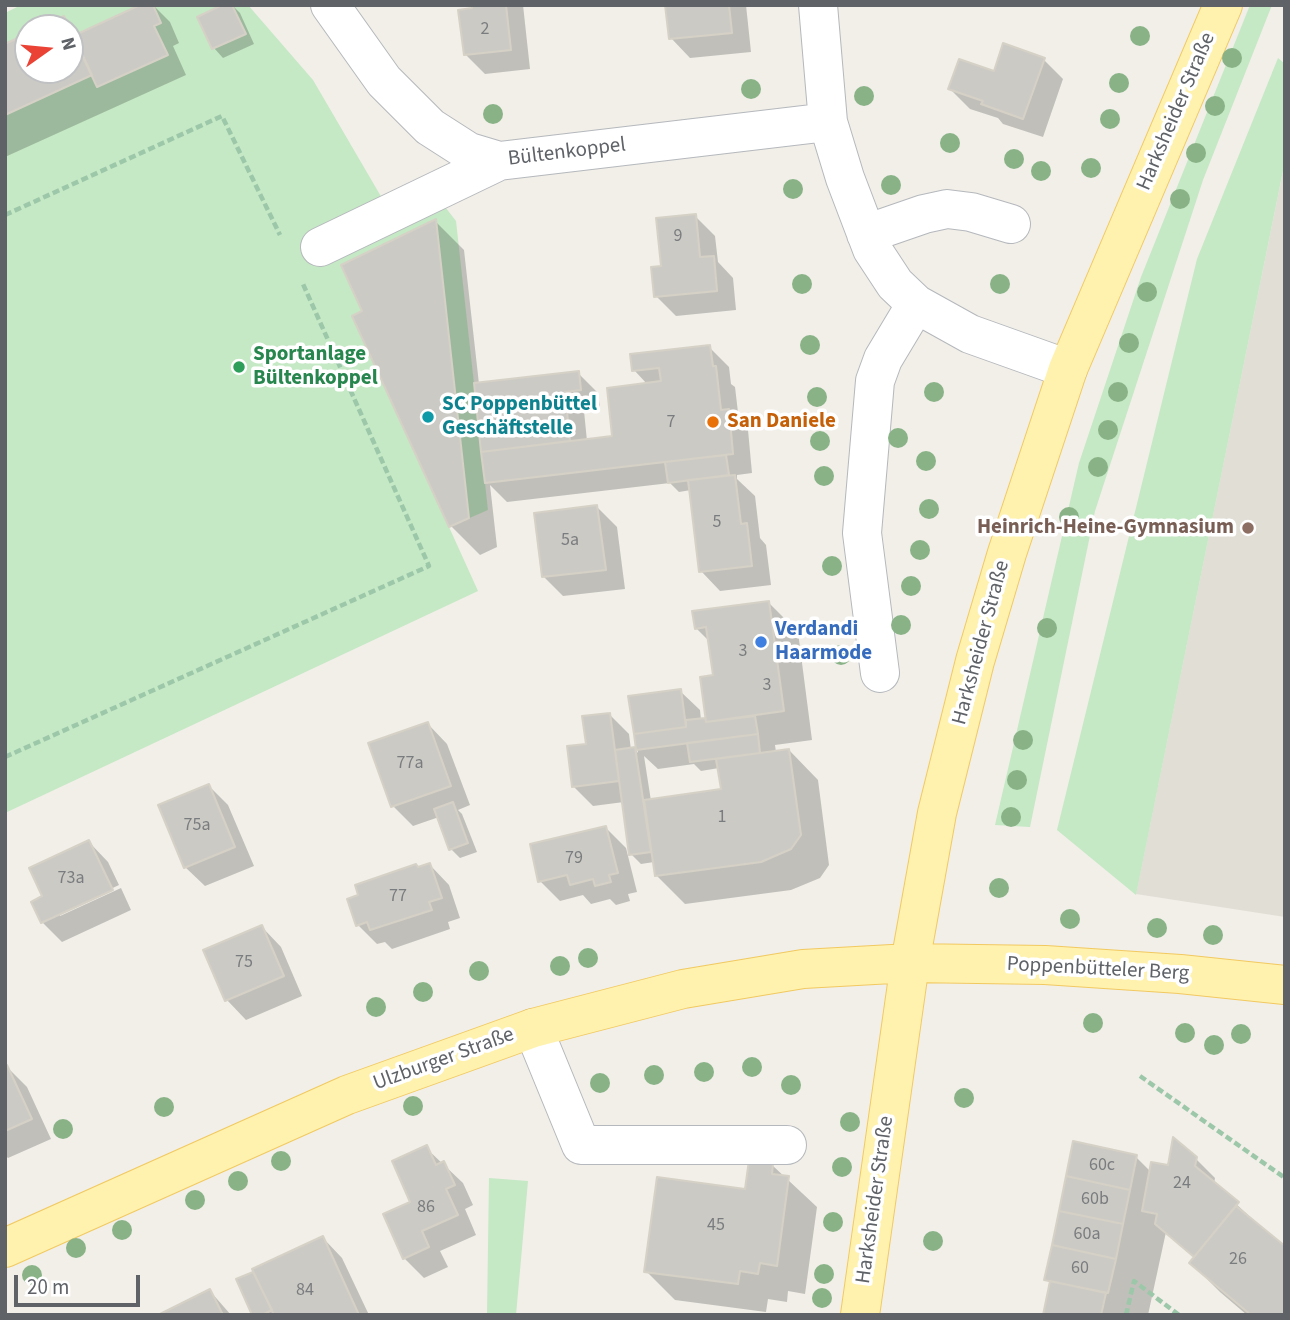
<!DOCTYPE html>
<meta charset="utf-8">
<style>
body{margin:0}
#map{position:relative;width:1290px;height:1320px;overflow:hidden;background:#f1efe8;font-family:"Source Sans 3",sans-serif}
canvas{display:block}
.frame{position:absolute;inset:0;border:7px solid #5f6368;pointer-events:none}
.north{position:absolute;left:14px;top:14px;width:70px;height:70px;box-sizing:border-box;background:#fff;border:2px solid #bfc1c3;border-radius:50%;rotate:75deg;font-size:19px;font-weight:700;line-height:28px;text-align:center;color:#5f6368}
.north::after{content:'';display:block;margin:auto;width:24px;height:32px;background:#ea4335;clip-path:polygon(50% 0,100% 100%,50% 72%,0 100%)}
.scale{position:absolute;left:14px;top:1275px;width:126px;height:32px;box-sizing:border-box;border:4px solid #5f6368;border-top:0;padding-left:9px;font-size:21px;line-height:24px;white-space:nowrap;color:#5f6368;-webkit-text-stroke:5px #fff;paint-order:stroke}
</style>
<div id="map">
<canvas width="1290" height="1320"></canvas>
<div class="frame"></div>
<div class="north">N</div>
<div class="scale">20 m</div>
</div>
<script>
const c = document.querySelector('canvas').getContext('2d');
c.lineJoin = 'round';
function fillPath(path, color) { c.fillStyle = color; c.fill(path, 'evenodd'); }
const toPath = rows => new Path2D(rows.map(r => 'M' + r).join(''));
function trace(path, color, width, dash) { c.strokeStyle = color; c.lineWidth = width; c.lineCap = dash ? 'butt' : 'round'; c.setLineDash(dash || []); c.stroke(path); }
function drawText(font, color, halo, rows, align = 'center') {
  c.font = font + ' "Source Sans 3",sans-serif'; c.lineWidth = 7; c.setLineDash([]); c.textBaseline = 'middle'; c.strokeStyle = halo; c.fillStyle = color; for (const [text, x, y, turn = 0] of rows) {
    c.save(); c.translate(x, y); c.rotate((+turn || 0) * Math.PI / 180); c.textAlign = isNaN(turn) ? turn : align; if (halo) c.strokeText(text, 0, 0); c.fillText(text, 0, 0); c.restore();
  }
}
fillPath(toPath([
 [1285,161,1285,917,1136,894]
]), '#e1ded6');
fillPath(toPath([
 [21,5,248,5,313,80,386,205,442,203,456,221,488,510,449,527,478,591,5,813,5,13],
 [28,28,70,28,70,70,28,70],
 [1250,5,1272,5,1203,180,1095,511,1030,827,995,825,1079,463,1141,277],
 [1278,58,1285,64,1285,161,1136,895,1057,830,1197,259],
 [489,1178,528,1181,516,1315,487,1315]
]), '#c5e8c5');
fillPath(toPath([
 [153,5,170,22,179,43,173,46,186,75,5,157,5,45,28,35,28,70,70,70,70,28,43,28,64,18,80,35],
 [226,5,232,5,240,13,254,44,223,58,214,48],
 [474,5,523,5,530,69,485,74,465,54],
 [667,5,746,5,751,52,690,58,671,38],
 [1044,60,1063,79,1043,137,1003,124,998,118,970,109,950,89,995,73],
 [695,216,715,236,718,262,733,278,736,310,676,316,656,296,662,267],
 [435,221,464,250,479,384,578,373,598,393,600,409,584,411,587,441,614,438,648,385,634,370,709,347,729,367,731,384,735,387,739,421,748,430,752,473,737,475,737,479,755,496,760,538,766,545,771,585,720,591,701,571,691,490,679,492,670,483,507,502,490,485,497,547,480,555,451,526,365,312],
 [597,507,617,527,625,589,563,596,544,577],
 [769,603,798,632,812,740,775,745,776,752,789,750,818,780,829,865,820,878,791,890,685,904,656,875,654,862,641,864,631,854,624,802,593,806,574,787,588,745,610,715,629,734,631,750,635,749,638,753,630,697,680,691,700,710,701,720,707,719,715,677,710,642,696,628],
 [644,756,658,769,694,764,701,771,719,768,723,791,651,801],
 [428,724,447,744,470,805,458,810,462,814,477,852,460,858,451,849,439,817,413,826,393,806],
 [209,786,228,805,254,866,205,886,185,867],
 [606,828,626,848,637,892,628,894,630,901,616,905,610,899,591,904,583,895,560,901,540,881],
 [89,842,108,862,119,885,60,913,60,916,121,888,131,910,62,942,42,922,44,897],
 [430,865,449,885,460,918,448,922,450,929,392,949,385,942,377,944,358,925,418,869],
 [262,927,281,947,302,996,246,1020,227,1000],
 [7,1067,27,1087,51,1139,8,1158,5,1155,5,1068],
 [426,1148,463,1183,473,1205,465,1209,476,1235,440,1251,448,1267,424,1278,404,1258,413,1202],
 [1136,1157,1151,1172,1195,1158,1215,1178,1214,1184,1257,1223,1285,1315,1247,1315,1220,1292,1191,1263,1195,1258,1166,1232,1148,1315,1045,1315,1051,1284,1046,1279],
 [772,1165,817,1207,805,1294,788,1291,787,1302,768,1299,766,1312,675,1300,646,1271,747,1191],
 [323,1238,342,1258,369,1315,254,1315,238,1280],
 [210,1291,231,1315,162,1315]
]), '#0003');
const building = toPath([
 [140,5,153,5,161,23,154,26,168,55,97,87,73,36,140,5],
 [222,5,232,5,246,34,212,49,197,17,222,5],
 [472,5,506,5,511,50,464,55,458,10,472,8,472,5],
 [665,5,729,5,732,33,669,39,665,5],
 [64,16,70,28,39,28,64,16],
 [70,28,92,75,5,115,5,44,28,33,28,70,70,70,70,28],
 [1003,43,1045,58,1023,119,981,104,983,101,948,89,959,59,994,71,1003,43],
 [696,214,700,257,714,256,717,291,654,297,651,267,661,266,656,218,696,214],
 [436,219,469,518,449,527,352,316,362,311,341,265,436,219],
 [710,345,713,366,716,366,721,410,729,409,733,454,485,483,481,452,612,436,607,388,661,381,659,368,632,371,630,354,710,345],
 [579,371,581,390,565,392,570,441,481,452,474,383,579,371],
 [726,455,729,475,668,483,665,462,726,455],
 [735,475,741,524,747,523,752,566,699,572,688,480,735,475],
 [597,505,606,570,542,577,534,513,597,505],
 [769,601,784,711,706,722,700,677,713,675,706,627,695,629,692,611,769,601],
 [681,689,686,727,634,734,628,696,681,689],
 [610,713,619,781,572,787,567,746,586,744,582,716,610,713],
 [755,716,758,734,636,750,634,734,686,727,686,720,705,718,706,722,755,716],
 [428,722,451,786,391,807,368,743,428,722],
 [758,734,760,753,690,762,687,743,758,734],
 [635,747,651,852,629,855,615,750,635,747],
 [789,749,801,835,791,849,761,862,655,876,644,800,721,789,716,759,789,749],
 [209,784,235,847,184,868,158,805,209,784],
 [453,802,468,843,449,850,434,809,453,802],
 [606,826,618,873,609,875,611,882,595,886,593,879,570,885,567,875,538,882,530,844,606,826],
 [89,840,113,890,41,923,31,902,42,896,29,868,89,840],
 [430,863,442,898,429,902,432,910,370,930,367,922,356,926,347,899,358,895,355,885,416,864,418,867,430,863],
 [262,925,284,976,225,1001,203,950,262,925],
 [7,1065,32,1119,5,1131,5,1066,7,1065],
 [1173,1137,1197,1157,1195,1166,1239,1202,1194,1257,1155,1224,1157,1214,1142,1211,1151,1162,1168,1165,1173,1137],
 [1073,1141,1137,1155,1130,1190,1066,1176,1073,1141],
 [427,1145,436,1165,444,1161,455,1185,446,1189,458,1215,422,1231,429,1247,403,1259,383,1214,410,1202,392,1161,427,1145],
 [749,1160,773,1163,772,1174,789,1176,777,1266,760,1263,758,1274,740,1271,738,1284,644,1272,657,1177,745,1189,749,1160],
 [1066,1176,1130,1190,1123,1224,1059,1211,1066,1176],
 [1236,1206,1285,1246,1285,1315,1251,1315,1189,1263,1236,1206],
 [1059,1211,1123,1224,1116,1259,1052,1245,1059,1211],
 [323,1236,359,1315,274,1315,252,1269,323,1236],
 [1052,1245,1116,1259,1108,1293,1044,1280,1052,1245],
 [253,1272,272,1310,262,1315,252,1315,236,1279,253,1272],
 [1050,1281,1106,1293,1101,1315,1043,1315,1050,1281],
 [210,1289,223,1315,158,1315,210,1289]
]);
fillPath(building, '#cccac5');
trace(building, '#d6d1c6', 2);
const minor = toPath([
 [330,5,384,81,430,127,469,152,499,161,828,122],
 [818,5,828,122,845,178,872,249,895,284,916,304,970,334,1068,369],
 [866,234,924,214,947,209,971,212,1011,224],
 [320,247,499,161],
 [880,673,862,533,875,381,883,359,916,304],
 [533,1028,581,1145,787,1145]
]);
const major = toPath([
 [5,1248,347,1095,533,1028,683,989,803,969,910,963,1045,965,1180,974,1285,985],
 [860,1315,910,963,937,813,975,661,1007,553,1068,369,1223,5]
]);
trace(minor, '#b5b8bc', 40);
trace(major, '#f2c960', 40);
trace(toPath([
 [5,215,222,116,280,235],
 [5,757,429,566,303,284],
 [1140,1076,1285,1178],
 [1126,1315,1134,1281,1179,1315]
]), '#9cc7a9', 4.5, [7, 3.5]);
trace(minor, '#fff', 38);
trace(major, '#fff2af', 38);
c.fillStyle = '#89b387';
for (const [x, y] of [
 [1140,36],
 [1232,58],
 [1119,83],
 [751,89],
 [864,96],
 [1215,106],
 [493,114],
 [1110,119],
 [950,143],
 [1196,153],
 [1014,159],
 [1091,168],
 [1041,171],
 [891,185],
 [793,189],
 [1180,199],
 [802,284],
 [1000,284],
 [1147,292],
 [1129,343],
 [810,345],
 [934,392],
 [1118,392],
 [817,397],
 [1108,430],
 [898,438],
 [820,441],
 [926,461],
 [1098,467],
 [824,476],
 [929,509],
 [1069,517],
 [920,550],
 [832,566],
 [911,586],
 [901,625],
 [1047,628],
 [841,655],
 [1023,740],
 [1017,780],
 [1011,817],
 [999,888],
 [1070,919],
 [1157,928],
 [1213,935],
 [588,958],
 [560,966],
 [479,971],
 [423,992],
 [376,1007],
 [1093,1023],
 [1185,1033],
 [1241,1034],
 [1214,1045],
 [752,1067],
 [704,1072],
 [654,1075],
 [600,1083],
 [791,1085],
 [964,1098],
 [413,1106],
 [164,1107],
 [850,1122],
 [63,1129],
 [281,1161],
 [842,1167],
 [238,1181],
 [195,1200],
 [833,1222],
 [122,1230],
 [933,1241],
 [76,1248],
 [824,1274],
 [32,1275],
 [822,1298]
]) { c.beginPath(); c.arc(x, y, 10, 0, 2 * Math.PI); c.fill(); }
for (const [x, y, r, color] of [
 [239,367,7,"#2e9e5b"],
 [428,417,7,"#0f9aa8"],
 [713,422,7,"#e8710a"],
 [1248,528,7,"#8d6e63"],
 [761,642,7,"#3f7fe0"]
]) { const dot = new Path2D(); dot.arc(x, y, r, 0, 2 * Math.PI); c.fillStyle = color; c.fill(dot); trace(dot, '#fff', 2.5); }
drawText('18px', '#7a7d7f', null, [
 ["2",485,30],
 ["9",678,237],
 ["7",671,423],
 ["5",717,523],
 ["5a",570,541],
 ["3",743,652],
 ["3",767,686],
 ["77a",410,764],
 ["1",722,818],
 ["75a",197,826],
 ["79",574,859],
 ["73a",71,879],
 ["77",398,897],
 ["75",244,963],
 ["60c",1102,1166],
 ["24",1182,1184],
 ["60b",1095,1200],
 ["86",426,1208],
 ["45",716,1226],
 ["60a",1087,1235],
 ["26",1238,1260],
 ["60",1080,1269],
 ["84",305,1291]
]);
drawText('21px', '#5f6368', '#fff', [
 ["Harksheider Straße",1177,112,-67],
 ["Bültenkoppel",567,153,-7],
 ["Harksheider Straße",982,643,-75],
 ["Poppenbütteler Berg",1098,970,3],
 ["Ulzburger Straße",444,1060,-20],
 ["Harksheider Straße",876,1200,-82]
]);
drawText('bold 21px', '#27864d', '#fff', [
 ["Sportanlage",253,355],
 ["Bültenkoppel",253,379]
], 'left');
drawText('bold 21px', '#0d838f', '#fff', [
 ["SC Poppenbüttel",442,405],
 ["Geschäftstelle",442,429]
], 'left');
drawText('bold 21px', '#c56008', '#fff', [
 ["San Daniele",727,422]
], 'left');
drawText('bold 21px', '#785e54', '#fff', [
 ["Heinrich-Heine-Gymnasium",1234,528]
], 'right');
drawText('bold 21px', '#366cbe', '#fff', [
 ["Verdandi",775,630],
 ["Haarmode",775,654]
], 'left');
</script>
